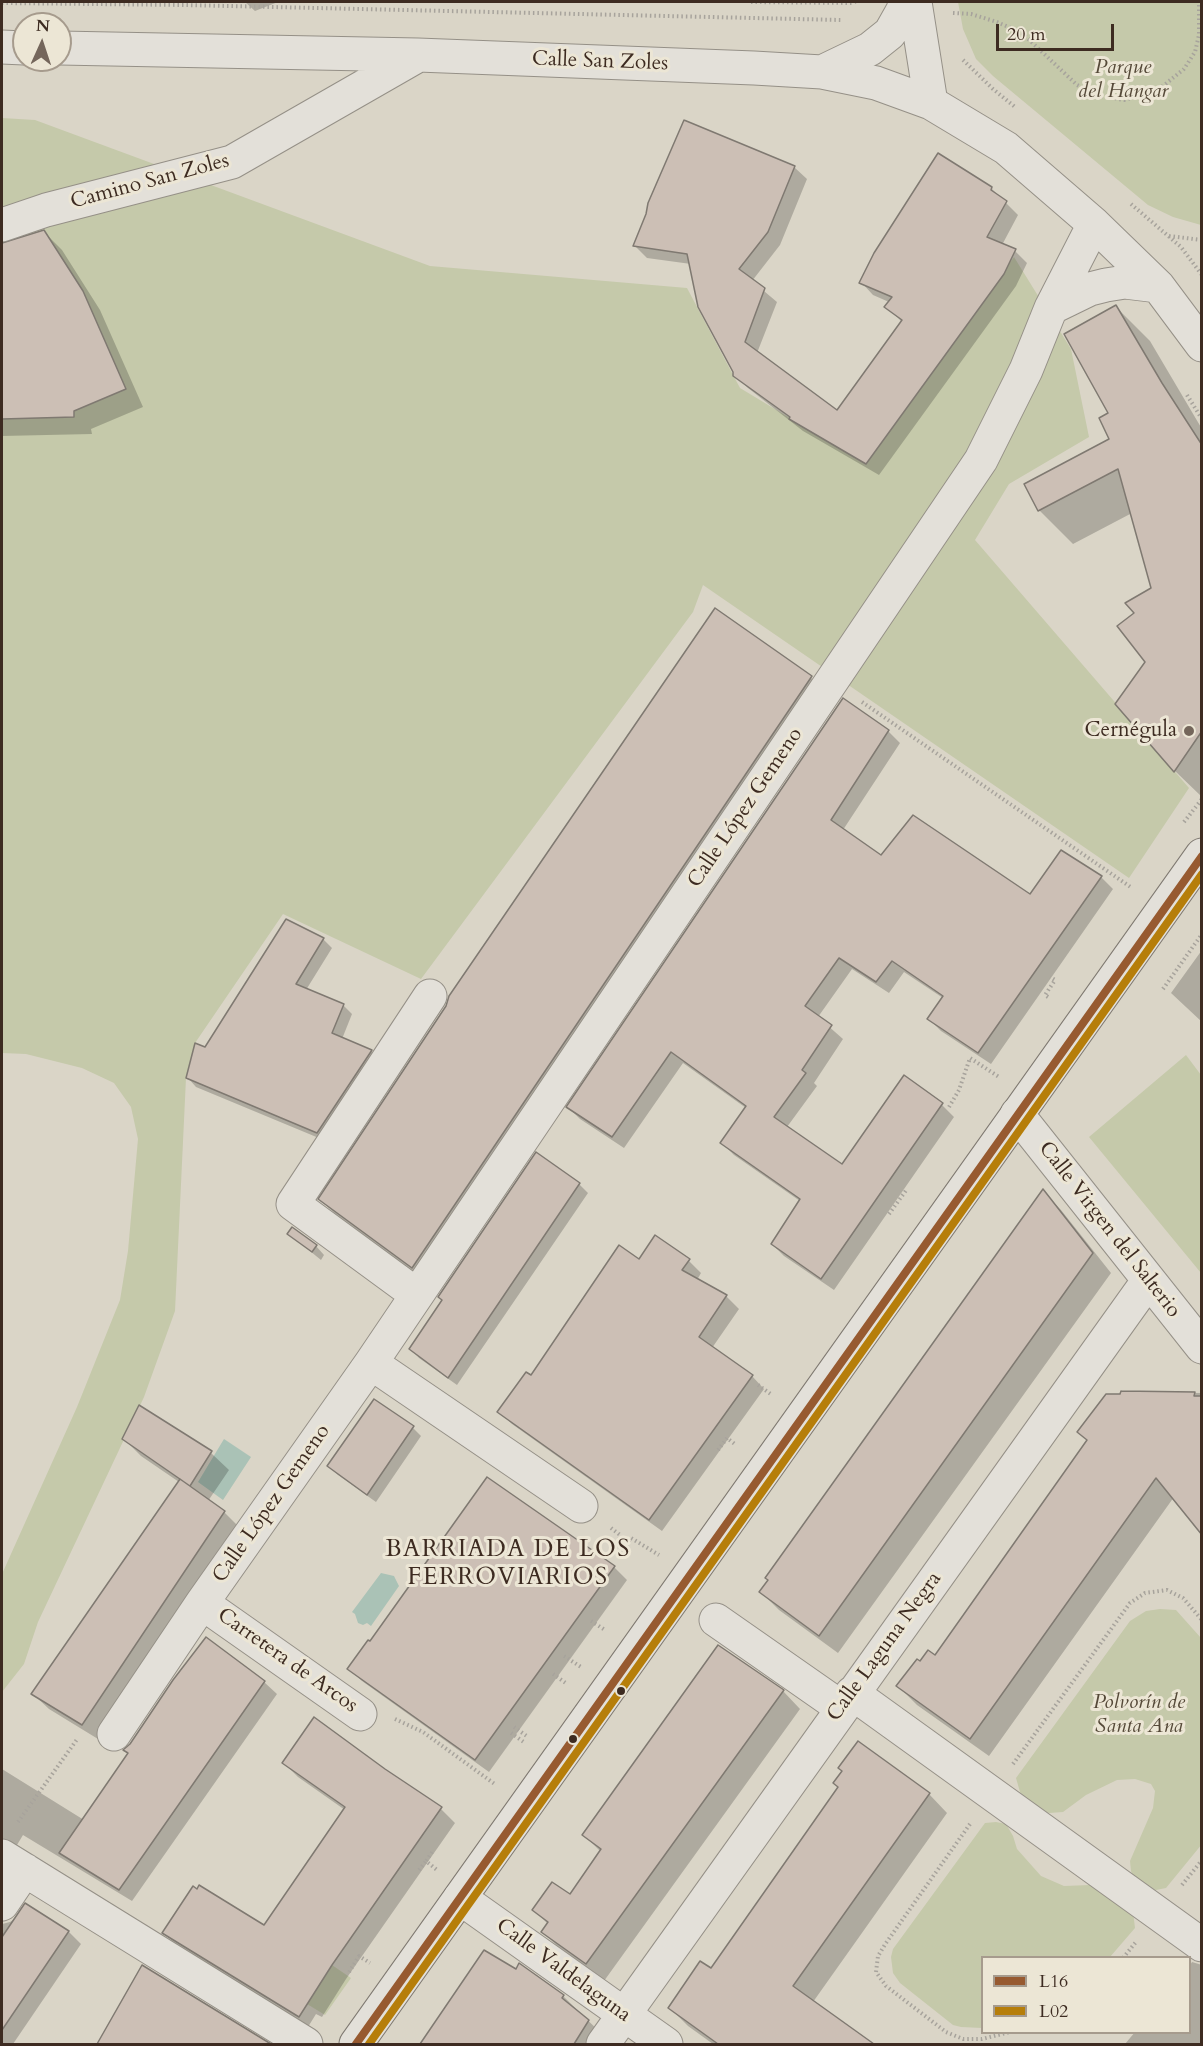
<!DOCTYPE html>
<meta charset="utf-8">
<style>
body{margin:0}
#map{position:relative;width:1203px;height:2046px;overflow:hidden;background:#dad5c7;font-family:Cardo,serif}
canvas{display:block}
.frame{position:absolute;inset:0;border:3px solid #3d2b21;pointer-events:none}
.legend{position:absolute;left:981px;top:1956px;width:210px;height:78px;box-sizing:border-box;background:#ece6d5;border:2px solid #a69b8d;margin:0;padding:8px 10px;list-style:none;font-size:18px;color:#3d2b21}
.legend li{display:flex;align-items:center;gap:12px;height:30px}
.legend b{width:30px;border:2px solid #a69b8d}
.north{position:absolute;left:12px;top:12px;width:60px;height:60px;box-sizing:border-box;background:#ece6d5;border:2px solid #a69b8d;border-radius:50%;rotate:3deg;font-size:16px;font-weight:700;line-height:24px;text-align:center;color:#3d2b21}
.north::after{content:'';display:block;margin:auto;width:21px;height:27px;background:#74665b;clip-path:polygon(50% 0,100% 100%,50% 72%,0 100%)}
.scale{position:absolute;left:996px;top:24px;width:118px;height:27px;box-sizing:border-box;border:3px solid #3d2b21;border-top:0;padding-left:8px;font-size:18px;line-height:21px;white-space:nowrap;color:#3d2b21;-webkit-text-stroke:4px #ece6d5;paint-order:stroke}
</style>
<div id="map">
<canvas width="1203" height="2046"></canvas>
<div class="frame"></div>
<ul class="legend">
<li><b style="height:8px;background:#975a30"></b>L16</li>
<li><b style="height:8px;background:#b67e0a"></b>L02</li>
</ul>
<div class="north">N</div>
<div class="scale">20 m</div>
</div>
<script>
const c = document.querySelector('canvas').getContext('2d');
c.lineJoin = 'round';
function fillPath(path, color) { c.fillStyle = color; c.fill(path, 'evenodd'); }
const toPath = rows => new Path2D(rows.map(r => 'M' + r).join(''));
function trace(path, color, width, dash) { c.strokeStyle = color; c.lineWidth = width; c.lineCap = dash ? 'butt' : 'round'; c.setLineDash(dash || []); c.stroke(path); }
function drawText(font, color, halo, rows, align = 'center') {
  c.font = font + ' Cardo,serif'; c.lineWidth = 6; c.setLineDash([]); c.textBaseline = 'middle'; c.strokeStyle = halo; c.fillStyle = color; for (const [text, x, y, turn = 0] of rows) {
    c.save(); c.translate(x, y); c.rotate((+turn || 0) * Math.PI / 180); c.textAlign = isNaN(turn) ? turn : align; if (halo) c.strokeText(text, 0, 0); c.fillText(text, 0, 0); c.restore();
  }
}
fillPath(toPath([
 [958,2,1201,2,1201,225,1173,217,1148,205,993,76,976,59,963,29],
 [2,118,35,120,430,266,687,288,740,388,866,464,1014,257,1071,349,1089,437,1009,484,975,540,1189,788,1129,878,703,585,693,612,421,979,283,914,195,1043,186,1078,175,1311,144,1397,38,1622,24,1664,2,1692,2,1574,77,1407,120,1300,128,1251,138,1139,131,1107,114,1083,82,1068,26,1054,2,1053],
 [1186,1055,1201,1075,1201,1273,1089,1137],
 [1160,1609,1176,1610,1201,1638,1202,1844,1166,1888,1156,1890,1143,1888,1135,1881,1131,1871,1130,1861,1153,1808,1155,1791,1151,1784,1135,1779,1117,1780,1086,1795,1063,1812,1049,1813,1030,1808,1022,1799,1016,1778,1130,1621,1146,1611],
 [996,1822,1006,1824,1013,1836,1017,1849,1041,1876,1064,1886,1090,1885,1106,1888,1133,1912,1135,1928,1110,1957,982,1958,982,2028,961,2027,953,2025,900,1983,893,1973,891,1957,893,1949,985,1823],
 [332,1965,351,1978,325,2015,307,2004]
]), '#c5c9aa');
fillPath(toPath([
 [224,1439,251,1457,223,1500,198,1482],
 [381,1573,394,1576,399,1586,371,1626,367,1623,363,1625,358,1623,355,1614,352,1612]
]), '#aac2b6');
fillPath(toPath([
 [245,2,278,2,255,11],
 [794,167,807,179,780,245,752,281,777,302,757,353,837,412,902,322,886,306,889,302,873,295,861,282,991,188,1018,215,1002,245,1015,251,1027,263,1016,286,879,475,803,431,748,388,735,375,691,264,647,258,635,246],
 [44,232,62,250,100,310,143,407,91,429,92,434,2,436,2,245,8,244],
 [1116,307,1150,341,1202,429,1202,797,1175,771,1117,704,1147,662,1136,614,1153,589,1132,513,1073,544,1039,510,1111,440,1110,414],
 [716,610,811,678,826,692,427,1282,335,1214,320,1199],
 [843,700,888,731,900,743,843,830,881,857,1031,896,1101,877,1113,889,991,1064,941,1031,929,1019,943,998,904,972,889,993,852,969,818,1017,843,1039,814,1083,817,1086,787,1127,842,1166,904,1077,942,1105,954,1117,834,1290,784,1256,772,1244,800,1201,734,1155,722,1143,746,1108,683,1063,624,1148,580,1119,568,1107],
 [323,939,332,948,306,990,343,1005,352,1014,342,1039,371,1051,380,1060,326,1141,196,1087,188,1078,206,1049],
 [1202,950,1202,1022,1171,993],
 [579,1184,588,1193,457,1385,419,1358,411,1349],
 [1043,1192,1061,1210,1111,1273,838,1653,779,1610,761,1592],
 [289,1234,316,1246,324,1255,321,1260],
 [640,1261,689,1261,701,1273,697,1280,726,1296,739,1309,712,1348,752,1376,764,1389,662,1531,512,1424,499,1412],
 [1122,1392,1202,1393,1202,1532,1174,1497,989,1756,917,1705,898,1686,920,1663,935,1657,1122,1396],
 [140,1408,211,1453,229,1470,208,1501,224,1512,240,1528,98,1739,49,1709,33,1694,179,1482,141,1456,124,1439],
 [413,1428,421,1436,376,1502,338,1475,329,1466],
 [614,1567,627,1580,489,1772,362,1681,349,1669],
 [264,1682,277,1694,132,1901,23,1835,14,1850,2,1856,2,1769,84,1820],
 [783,1691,800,1709,604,1981,561,1950,543,1932,548,1924,534,1910,571,1896,601,1852,584,1835],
 [858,1744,929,1794,947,1813,813,2002,871,2044,713,2044,688,2026,670,2008,711,1970,840,1788,844,1772],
 [284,1763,441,1809,455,1823,346,1979,322,2017,316,2014,308,2027,177,1946,163,1932,264,1927,345,1810,298,1777],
 [26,1905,69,1932,81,1944,13,2044,2,2044,2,1924,10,1922,19,1916],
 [485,1952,563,1996,612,2044,422,2044],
 [1192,1962,1202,1965,1202,2044,1125,2044,1135,2032,1190,2032,1190,1965],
 [143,1967,268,2044,98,2044]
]), '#0003');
const building = toPath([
 [684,120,795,166,768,232,739,269,765,288,745,342,837,410,902,320,884,307,892,297,859,283,874,253,938,153,992,187,991,190,1007,201,987,237,1016,249,1004,274,866,464,789,419,790,417,733,376,733,372,698,307,687,254,633,246,646,214,648,203,684,120],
 [44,230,83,291,126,389,74,411,74,417,2,419,2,243,44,230],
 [1116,305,1162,383,1202,445,1202,731,1174,772,1115,704,1145,662,1117,626,1134,613,1125,603,1151,588,1118,469,1038,511,1024,484,1109,439,1099,418,1108,413,1064,334,1116,305],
 [715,608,812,676,412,1268,318,1199,446,1006,449,996,715,608],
 [843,698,889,730,831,820,881,855,913,815,1030,894,1061,850,1102,876,978,1053,927,1019,943,996,892,961,876,982,839,958,805,1006,832,1025,802,1070,806,1073,774,1117,842,1164,904,1075,943,1103,821,1279,771,1244,800,1199,720,1143,746,1106,671,1052,612,1137,566,1107,843,698],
 [286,919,324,938,296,984,344,1004,332,1033,372,1050,317,1133,186,1078,195,1043,205,1047,286,919],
 [536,1152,580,1183,448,1378,409,1349,442,1300,438,1297,536,1152],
 [1043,1189,1093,1253,819,1636,759,1592,768,1580,765,1578,1043,1189],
 [292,1227,317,1245,312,1252,287,1234,292,1227],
 [655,1235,690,1259,682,1270,727,1295,699,1337,753,1375,649,1520,497,1412,526,1372,531,1375,619,1245,639,1259,655,1235],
 [1121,1391,1195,1392,1194,1396,1202,1396,1202,1535,1156,1478,970,1739,896,1686,917,1659,920,1661,928,1650,935,1655,1087,1440,1077,1432,1106,1394,1120,1394,1121,1391],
 [374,1399,414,1426,367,1495,327,1466,374,1399],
 [139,1405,212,1451,190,1486,122,1439,139,1405],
 [487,1477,615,1566,475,1760,347,1669,368,1640,370,1641,487,1477],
 [180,1479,225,1511,82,1725,31,1694,180,1479],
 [206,1637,265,1681,119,1890,59,1853,128,1753,123,1750,130,1744,173,1680,206,1637],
 [718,1645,784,1690,586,1964,541,1932,548,1922,532,1910,552,1882,570,1894,601,1849,582,1835,718,1645],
 [314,1717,385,1769,442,1807,332,1965,299,2017,162,1933,193,1886,197,1889,199,1885,264,1925,345,1807,282,1763,314,1717],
 [858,1741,930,1793,793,1986,874,2044,718,2044,668,2008,700,1961,711,1968,838,1787,833,1783,842,1771,838,1768,858,1741],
 [25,1903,69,1931,2,2030,2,1937,25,1903],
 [484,1950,516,1969,519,1963,564,1995,562,1998,589,2020,574,2044,420,2044,484,1950],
 [142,1965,271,2044,97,2044,142,1965]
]);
fillPath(building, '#ccbfb5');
trace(building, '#7f7971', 1.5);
const street = toPath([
 [915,2,931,103],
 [2,47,24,48],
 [60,48,418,55,754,68,822,72,876,83,931,103,1006,148,1094,224,1158,286,1202,345],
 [822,72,870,49,890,33,903,10,905,2],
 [2,225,46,210,232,162,417,56],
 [1051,308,1090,289,1106,285,1125,282,1158,286],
 [1017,1114,1202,1347],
 [417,1295,293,1204,430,996],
 [371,1363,581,1506],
 [202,1603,360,1714],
 [716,1620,842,1708],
 [852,1693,1202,1945],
 [114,1734,202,1603,371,1363,981,460,1026,370,1051,308,1094,224],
 [2,1856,306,2044],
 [460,1898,666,2044],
 [2,1904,25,1870],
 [603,2044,1148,1281]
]);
const secondary = toPath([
 [356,2044,1202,855]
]);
trace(street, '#959087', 35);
trace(secondary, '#7f7971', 35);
trace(toPath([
 [751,2,854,3,855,2],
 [2,3,185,5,841,20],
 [953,13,971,14,997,22,1022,33,1077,85,1096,95,1124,100,1146,94,1163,86,1184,69,1195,52,1199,35,1199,2],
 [963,60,993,89,1015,107],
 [1131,204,1181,247,1202,275],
 [1169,236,1202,240],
 [1187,395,1202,419],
 [862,702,1132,888],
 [1184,822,1202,799],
 [1163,989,1202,934],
 [1048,997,1045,995,1055,980,1050,977],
 [949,1107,959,1090,970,1058,999,1077],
 [889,1214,907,1189],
 [758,1385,772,1395],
 [718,1450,727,1438,736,1445],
 [611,1528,620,1535,618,1557],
 [618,1556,631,1538,659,1555],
 [591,1621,605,1630],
 [564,1656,581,1667],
 [553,1674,567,1684],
 [395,1719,423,1732,496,1785],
 [514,1727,528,1737],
 [511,1733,525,1743],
 [1013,1764,1130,1603,1145,1593,1167,1590,1183,1598,1202,1620],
 [18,1822,78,1738],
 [970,1824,886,1943,878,1956,876,1972,886,1986,946,2032,963,2039,982,2039,1010,2032],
 [432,1852,426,1861,437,1870],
 [419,1870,426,1861],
 [1182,1885,1202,1860],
 [1123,1958,1136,1942],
 [349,1972,359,1956,370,1963]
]), '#a7a39c', 4, [1.5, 3]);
trace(street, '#e3e0d9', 33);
trace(secondary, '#e3e0d9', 33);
trace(toPath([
 [356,2044,1202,856]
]), '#975a30', 8);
trace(toPath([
 [369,2044,1202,874]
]), '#b67e0a', 8);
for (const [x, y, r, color] of [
 [1189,731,6,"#74665b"],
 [621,1691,5,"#3d2b21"],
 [573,1739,5,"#3d2b21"]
]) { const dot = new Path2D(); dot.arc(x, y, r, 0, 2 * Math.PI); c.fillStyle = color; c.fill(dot); trace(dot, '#ece6d5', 2); }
drawText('21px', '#3d2b21', '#ece6d5', [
 ["Calle San Zoles",600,62,2],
 ["Camino San Zoles",150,182,-15],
 ["Calle López Gemeno",746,808,-56],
 ["Calle Virgen del Salterio",1109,1230,52],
 ["Calle López Gemeno",272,1504,-55],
 ["Calle Laguna Negra",885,1647,-54],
 ["Carretera de Arcos",287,1661,35],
 ["Calle Valdelaguna",563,1971,36]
]);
drawText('italic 21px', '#554938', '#ece6d5', [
 ["Parque",1123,68],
 ["del Hangar",1123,92],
 ["Polvorín de",1139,1703],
 ["Santa Ana",1139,1727]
]);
drawText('21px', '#3d2b21', '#ece6d5', [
 ["Cernégula",1177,731]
], 'right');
c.letterSpacing = '1.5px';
drawText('24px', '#3d2b21', '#ece6d5', [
 ["BARRIADA DE LOS",508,1550],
 ["FERROVIARIOS",508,1578]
]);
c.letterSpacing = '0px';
</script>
